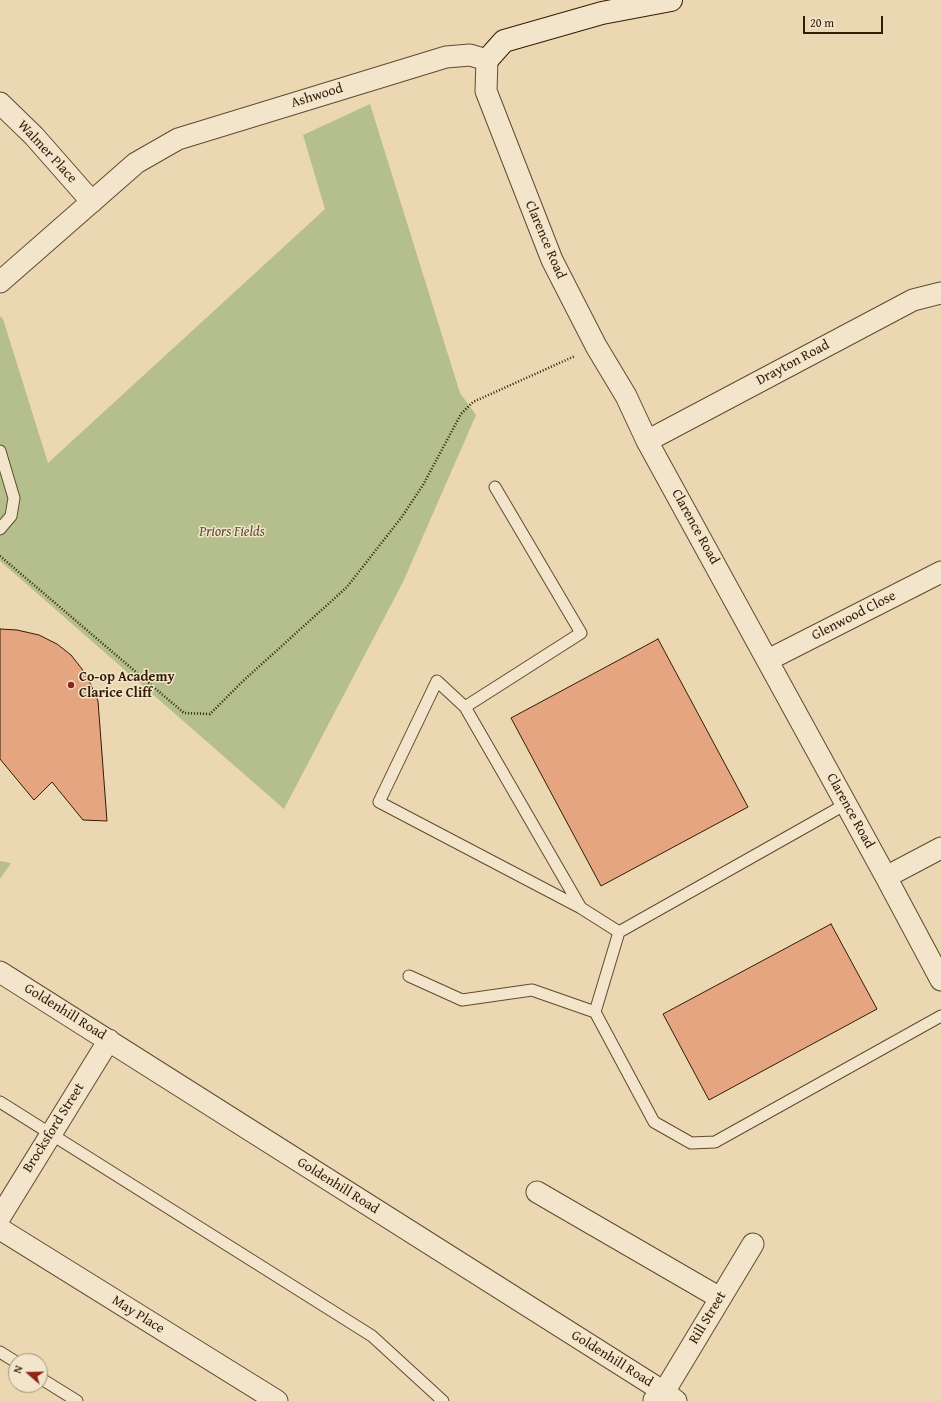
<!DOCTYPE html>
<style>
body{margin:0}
#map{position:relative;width:941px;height:1401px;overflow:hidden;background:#ebd7b1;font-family:"Gentium Book Plus",serif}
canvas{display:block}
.north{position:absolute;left:8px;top:1353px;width:40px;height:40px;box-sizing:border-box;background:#f2e5cc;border:1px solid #a5957c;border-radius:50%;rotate:290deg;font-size:11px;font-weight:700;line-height:16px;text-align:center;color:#321c04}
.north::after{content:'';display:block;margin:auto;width:14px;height:18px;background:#8f2418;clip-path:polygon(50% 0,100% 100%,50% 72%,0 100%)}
.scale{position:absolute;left:803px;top:16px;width:80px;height:18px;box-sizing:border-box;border:2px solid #321c04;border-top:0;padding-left:5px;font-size:12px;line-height:14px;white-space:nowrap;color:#321c04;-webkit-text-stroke:3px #f2e5cc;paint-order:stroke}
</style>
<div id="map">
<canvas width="941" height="1401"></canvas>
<div class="north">N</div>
<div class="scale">20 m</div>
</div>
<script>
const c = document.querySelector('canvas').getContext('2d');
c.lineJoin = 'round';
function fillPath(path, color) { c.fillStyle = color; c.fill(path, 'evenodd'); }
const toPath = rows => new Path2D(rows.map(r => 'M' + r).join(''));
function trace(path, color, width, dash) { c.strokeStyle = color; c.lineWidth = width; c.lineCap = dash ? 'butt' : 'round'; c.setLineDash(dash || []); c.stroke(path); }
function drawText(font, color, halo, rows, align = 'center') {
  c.font = font + ' "Gentium Book Plus",serif'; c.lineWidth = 3; c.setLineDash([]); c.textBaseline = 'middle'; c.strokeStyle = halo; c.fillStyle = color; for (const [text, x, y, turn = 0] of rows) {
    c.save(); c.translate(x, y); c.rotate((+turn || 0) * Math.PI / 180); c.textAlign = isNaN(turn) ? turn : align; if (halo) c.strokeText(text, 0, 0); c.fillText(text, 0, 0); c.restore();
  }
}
fillPath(toPath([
 [370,104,460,393,476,415,403,582,284,809,0,561,0,316,3,319,48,463,325,209,303,135],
 [0,861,11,863,0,879]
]), '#b5bf8e');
const building = toPath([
 [0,629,17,630,39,635,57,644,71,655,82,669,90,683,98,701,107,821,83,820,52,782,34,800,0,759,0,629],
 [658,639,748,807,601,886,511,718,658,639],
 [831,924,877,1009,709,1100,663,1014,831,924]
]);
fillPath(building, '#e5a581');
trace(building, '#321c04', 1);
const lane = toPath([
 [0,451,14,498,11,516,0,529],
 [465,707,581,633,495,487],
 [581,908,465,707,437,681,379,802,581,908,619,932,846,804],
 [409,976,462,1000,532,990,595,1012,619,932],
 [595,1012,654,1122,691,1143,715,1142,941,1016],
 [0,1102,372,1336,443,1401],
 [0,1352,16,1362],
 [40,1378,77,1401]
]);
const street = toPath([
 [0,103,34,136,92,202],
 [0,282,136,163,178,139,446,57,470,55,487,60,486,91,552,260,596,346,626,396,647,441,886,877,941,980],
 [647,441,913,300,941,293],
 [768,660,941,572],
 [886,877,941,848],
 [0,972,664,1392,676,1401],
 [537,1192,720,1298],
 [0,1217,109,1040],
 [0,1229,277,1401],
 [654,1400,664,1392,753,1244]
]);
const secondary = toPath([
 [487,60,504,41,602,13,671,0]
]);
trace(lane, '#604b2f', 13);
trace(street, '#604b2f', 23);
trace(secondary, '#321c04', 24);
trace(toPath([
 [0,556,184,713,210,714,243,681,347,587,401,518,423,485,461,414,473,402,575,356]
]), '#321c04', 2.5, [1, 2]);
trace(lane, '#f2e5cc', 11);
trace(street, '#f2e5cc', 21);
trace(secondary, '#f2e5cc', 22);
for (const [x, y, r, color] of [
 [71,685,4,"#8f2418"]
]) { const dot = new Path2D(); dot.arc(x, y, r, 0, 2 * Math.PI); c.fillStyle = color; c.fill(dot); trace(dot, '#f2e5cc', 1.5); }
drawText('14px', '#321c04', '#f2e5cc', [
 ["Ashwood",317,96,-17],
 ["Walmer Place",47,152,47],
 ["Clarence Road",545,240,67],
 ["Drayton Road",793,363,-28],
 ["Clarence Road",695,527,61],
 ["Glenwood Close",854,616,-27],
 ["Clarence Road",850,811,61],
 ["Goldenhill Road",65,1012,32],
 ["Brocksford Street",54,1128,-58],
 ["Goldenhill Road",338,1186,32],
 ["May Place",138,1315,32],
 ["Rill Street",708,1318,-59],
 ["Goldenhill Road",612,1359,32]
]);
drawText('italic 14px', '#594d2d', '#f2e5cc', [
 ["Priors Fields",232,532]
]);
drawText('bold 14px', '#321c04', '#f2e5cc', [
 ["Co-op Academy",79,677],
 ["Clarice Cliff",79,693]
], 'left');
</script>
